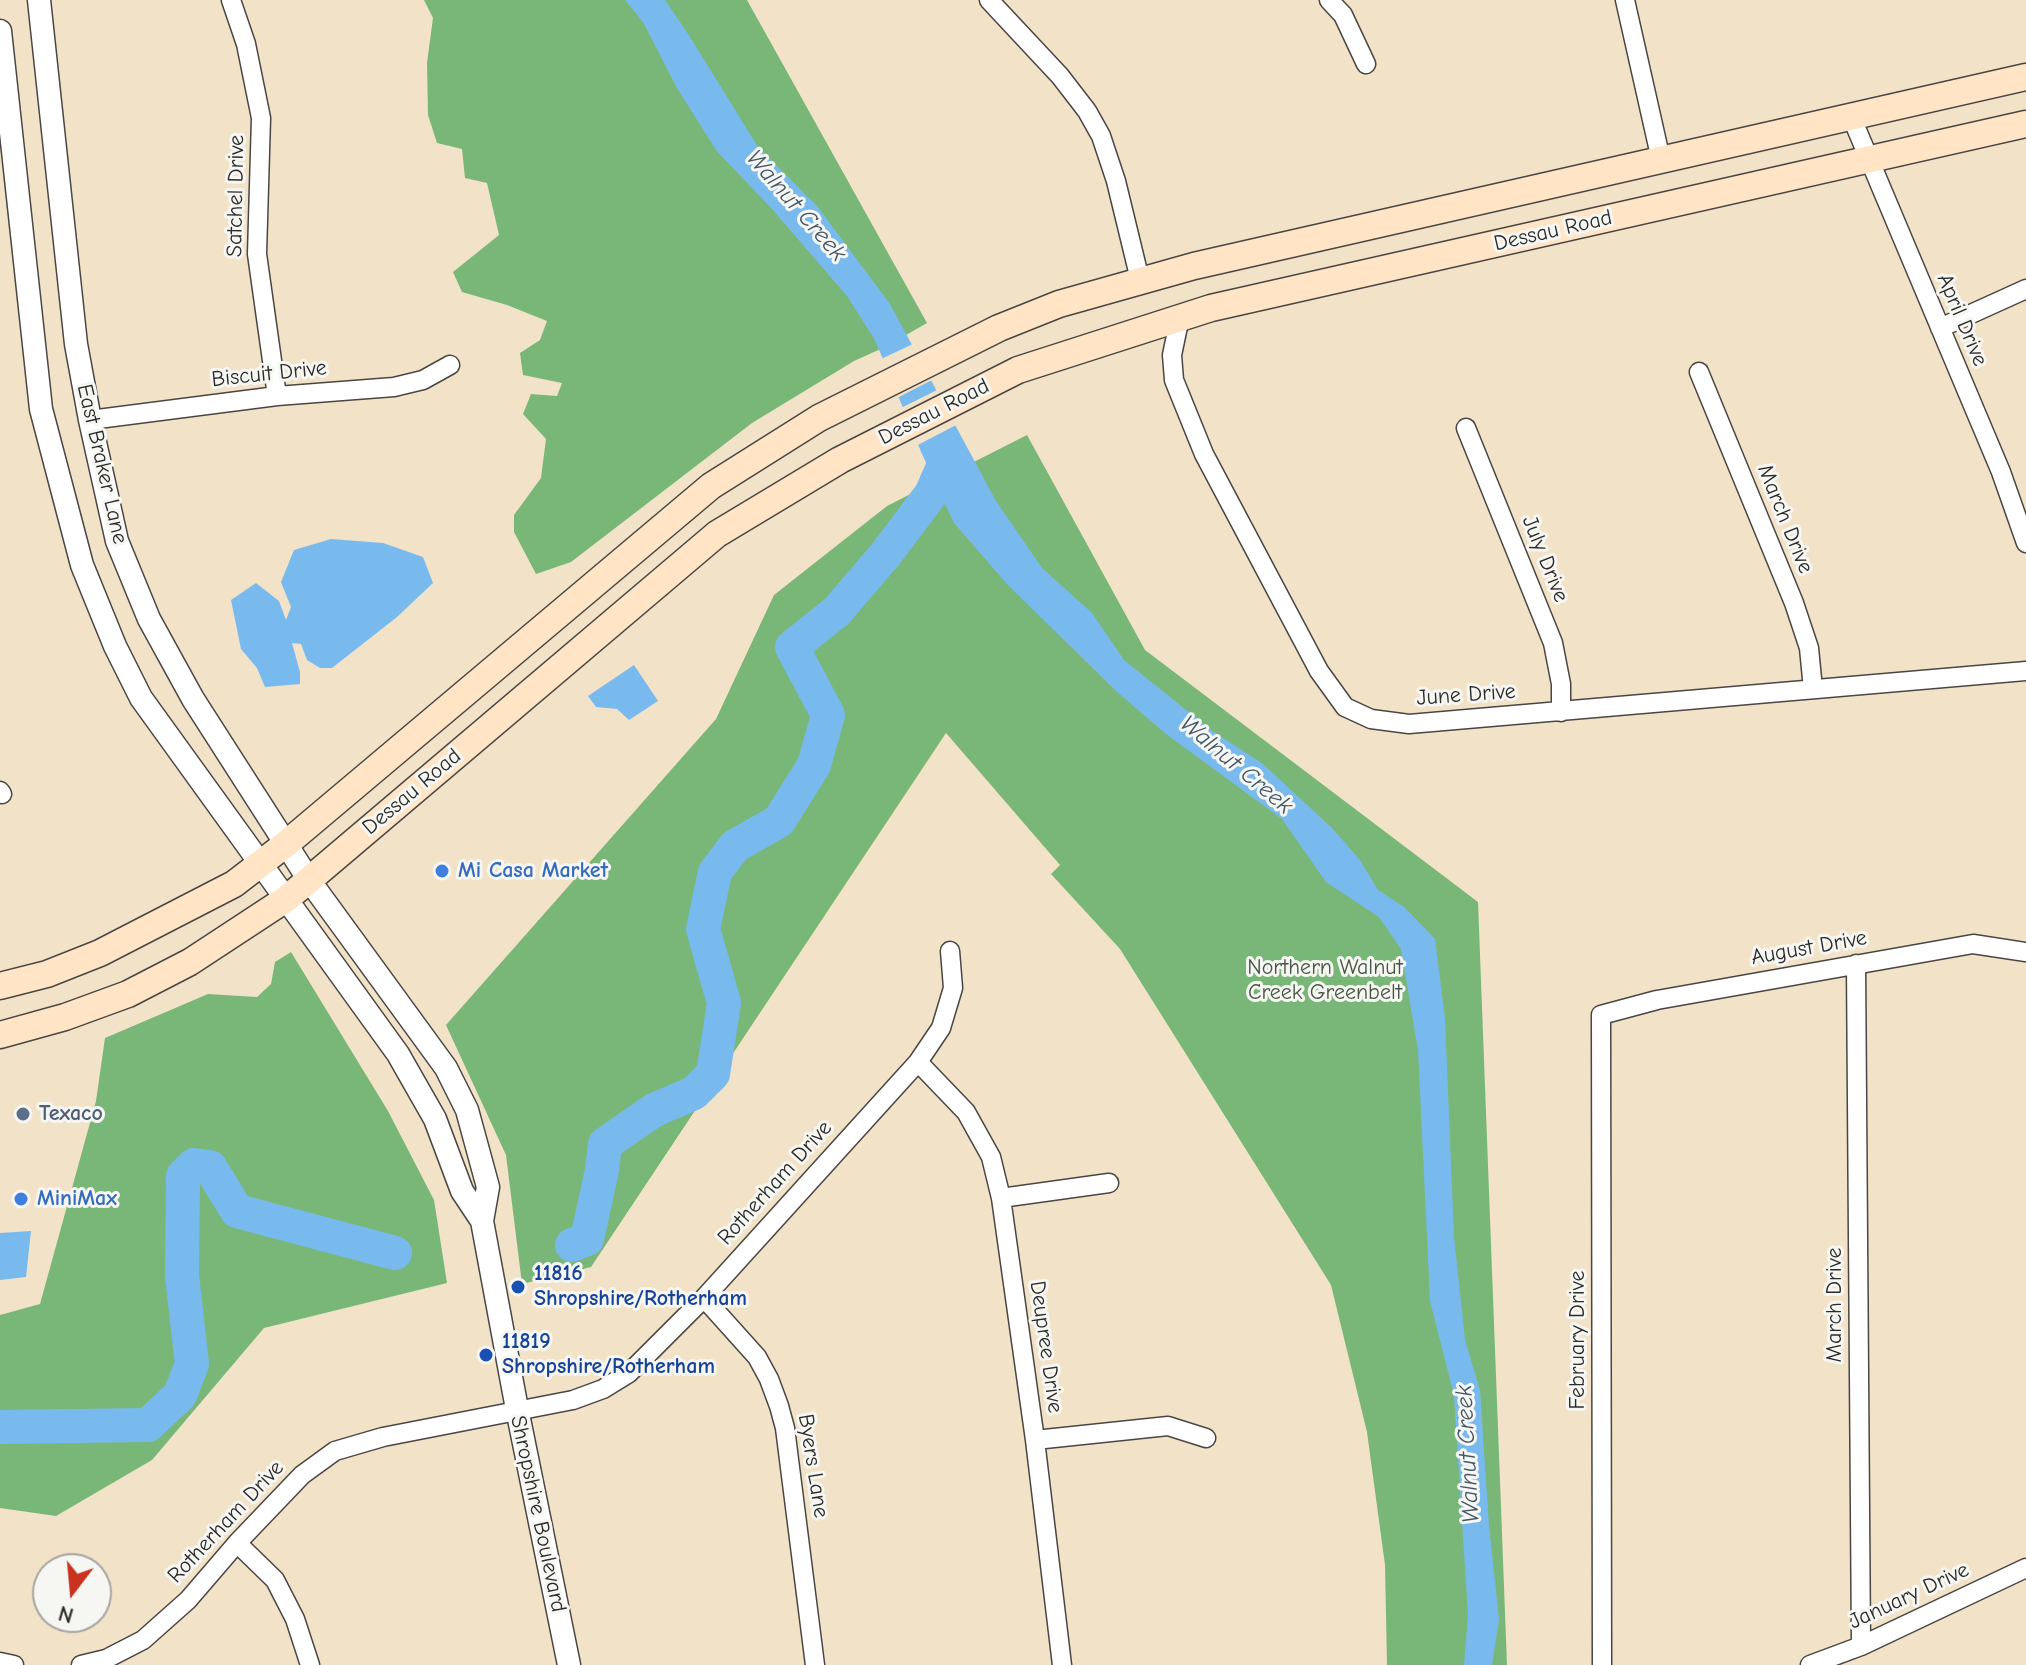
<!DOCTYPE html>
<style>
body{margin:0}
#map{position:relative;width:2026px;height:1665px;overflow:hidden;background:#f2e2c8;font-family:"Comic Neue",sans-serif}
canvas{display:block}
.north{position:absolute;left:32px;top:1553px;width:80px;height:80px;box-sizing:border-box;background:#f6f6f2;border:2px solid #a5a5a2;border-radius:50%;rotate:196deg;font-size:22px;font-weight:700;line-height:32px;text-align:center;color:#2b2b2b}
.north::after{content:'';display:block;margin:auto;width:28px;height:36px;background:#c8321e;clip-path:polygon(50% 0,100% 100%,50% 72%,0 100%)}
</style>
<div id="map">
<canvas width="2026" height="1665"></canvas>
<div class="north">N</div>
</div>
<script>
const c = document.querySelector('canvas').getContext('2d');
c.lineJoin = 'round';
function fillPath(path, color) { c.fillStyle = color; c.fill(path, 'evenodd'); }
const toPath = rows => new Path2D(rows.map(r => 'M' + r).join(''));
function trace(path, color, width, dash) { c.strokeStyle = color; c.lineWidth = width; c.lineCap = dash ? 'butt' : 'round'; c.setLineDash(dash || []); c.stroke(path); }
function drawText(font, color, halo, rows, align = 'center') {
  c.font = font + ' "Comic Neue",sans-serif'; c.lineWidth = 6; c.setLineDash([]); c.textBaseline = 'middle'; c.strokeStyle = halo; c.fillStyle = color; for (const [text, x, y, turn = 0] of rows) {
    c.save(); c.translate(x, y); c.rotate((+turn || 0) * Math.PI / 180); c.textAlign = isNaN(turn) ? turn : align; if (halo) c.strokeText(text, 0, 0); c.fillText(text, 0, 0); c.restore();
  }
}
fillPath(toPath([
 [424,0,747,0,927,323,885,347,854,361,752,423,571,562,536,574,514,532,514,515,541,478,546,439,523,414,531,394,557,396,562,383,523,375,520,353,540,340,547,321,507,305,462,292,453,272,499,235,487,183,465,178,462,149,437,143,428,115,427,63,433,18],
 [1027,435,1145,650,1478,902,1507,1665,1387,1665,1385,1565,1367,1432,1331,1285,1120,949,1051,874,1060,865,946,733,591,1267,522,1284,506,1155,446,1025,716,719,774,595,887,506],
 [291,952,388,1111,434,1200,447,1283,264,1328,152,1460,56,1516,0,1508,0,1315,40,1304,96,1101,105,1038,208,994,257,997,271,984,275,962]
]), '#79b778');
fillPath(toPath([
 [625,0,665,0,690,37,758,147,817,206,890,304,996,501,1042,568,1092,613,1124,660,1211,730,1263,764,1332,828,1360,860,1378,890,1404,907,1435,939,1445,1019,1454,1237,1465,1340,1480,1390,1489,1526,1499,1619,1492,1665,1464,1665,1468,1615,1454,1395,1430,1301,1418,1050,1401,949,1379,917,1326,882,1282,819,1166,734,1116,691,1007,584,954,523,922,454,875,340,847,296,772,209,716,150,677,88,643,22],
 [331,539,383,543,423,557,433,583,397,617,332,668,320,668,307,660,301,644,292,643,300,672,300,684,265,687,257,668,241,649,231,600,256,583,279,601,286,620,291,607,281,582,294,550],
 [634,665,658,701,629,720,617,709,596,707,588,696],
 [31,1231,26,1277,0,1280,0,1233]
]), '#79baee');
fillPath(toPath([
 [915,343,934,379,895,399,879,360],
 [939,389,958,424,914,447,899,409]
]), '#f2e2c8');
trace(toPath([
 [572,1245,587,1239,602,1170,605,1144,654,1110,694,1093,713,1074,724,1003,703,929,715,872,735,846,779,821,814,765,828,715,792,647,836,612,885,555,931,494,947,458],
 [0,1427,148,1425,180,1395,192,1364,182,1276,183,1176,194,1165,210,1167,237,1211,395,1253]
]), '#79baee', 34);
const minor = toPath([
 [231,0,246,44,261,118,257,254,277,396],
 [989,0,1060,76,1087,111,1101,136,1116,181,1140,280],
 [1329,0,1343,15,1366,64],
 [1625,0,1661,160],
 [1851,116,2001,472,2026,543],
 [1180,317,1172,355,1174,380,1204,454,1319,671,1345,707,1371,719,1409,724,2026,671],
 [1940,328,2026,289],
 [1699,372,1794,603,1809,648,1813,689],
 [90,420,277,396,394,387,423,380,450,365],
 [1466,428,1553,643,1561,684,1561,712],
 [0,791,2,794],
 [1856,964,1861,1646],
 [918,1062,966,1112,991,1157,1001,1198,1035,1440,1062,1665],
 [1001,1198,1109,1183],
 [704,1298,757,1357,769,1379,779,1406,785,1428,815,1665],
 [1035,1440,1168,1426,1206,1438],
 [237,1543,275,1580,295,1619,310,1665],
 [0,1662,14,1665],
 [81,1665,106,1659,143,1640,188,1600,237,1543,302,1475,335,1451,383,1437,573,1400,603,1389,629,1373,704,1298,918,1062,941,1028,953,988,950,951],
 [1602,1665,1601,1015,1657,1000,1973,944,2026,952],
 [1810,1665,1861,1646,2026,1568]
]);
const tertiary = toPath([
 [39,0,76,344,90,420,117,541,149,619,193,699,309,880,446,1068,467,1110,488,1187,482,1221,517,1409,569,1665],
 [0,31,41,409,82,565,115,646,141,698,398,1054,435,1119,462,1191,482,1221]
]);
const secondary = toPath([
 [0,986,47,974,100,953,234,884,286,844,711,486,819,418,999,328,1059,304,1194,266,2026,77],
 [0,1035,65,1017,128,994,190,962,286,899,309,880,717,534,840,460,1018,370,1211,308,2026,124]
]);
trace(minor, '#494643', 21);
trace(tertiary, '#494643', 25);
trace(secondary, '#494643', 29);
trace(minor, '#fff', 18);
trace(tertiary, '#fff', 22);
trace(secondary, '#ffe4c6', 26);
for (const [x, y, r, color] of [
 [442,871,8,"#3f7fe0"],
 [23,1114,8,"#5c6f8a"],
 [21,1199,8,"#3f7fe0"],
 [518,1287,8,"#1a4fb4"],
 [486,1355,8,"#1a4fb4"]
]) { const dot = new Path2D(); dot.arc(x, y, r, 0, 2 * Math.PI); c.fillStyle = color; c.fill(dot); trace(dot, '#f6f6f2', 3); }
drawText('22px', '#2b2b2b', '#f6f6f2', [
 ["Satchel Drive",236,196,-89],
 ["Dessau Road",1553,231,-13],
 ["April Drive",1962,320,67],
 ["Biscuit Drive",269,374,-6],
 ["Dessau Road",934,412,-27],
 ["East Braker Lane",102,464,77],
 ["March Drive",1785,519,68],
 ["July Drive",1545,559,68],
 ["June Drive",1466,695,-4],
 ["Dessau Road",412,792,-40],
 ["August Drive",1809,948,-10],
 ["Rotherham Drive",775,1183,-48],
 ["March Drive",1835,1305,-90],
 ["February Drive",1578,1340,-90],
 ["Deupree Drive",1046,1347,82],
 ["Byers Lane",813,1466,81],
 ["Shropshire Boulevard",538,1514,78],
 ["Rotherham Drive",226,1522,-47],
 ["January Drive",1909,1596,-25]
]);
drawText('bold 22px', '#366cbe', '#f6f6f2', [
 ["Mi Casa Market",458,871],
 ["MiniMax",37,1199]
], 'left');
drawText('22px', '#465643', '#f6f6f2', [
 ["Northern Walnut",1325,968],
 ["Creek Greenbelt",1325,993]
]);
drawText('bold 22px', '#4e5e75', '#f6f6f2', [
 ["Texaco",39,1114]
], 'left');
drawText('bold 22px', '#164399', '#f6f6f2', [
 ["11816",534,1274],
 ["Shropshire/Rotherham",534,1299],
 ["11819",502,1342],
 ["Shropshire/Rotherham",502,1367]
], 'left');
drawText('italic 24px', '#425666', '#f6f6f2', [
 ["Walnut Creek",796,206,49],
 ["Walnut Creek",1236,765,40],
 ["Walnut Creek",1468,1454,-93]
]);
</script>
